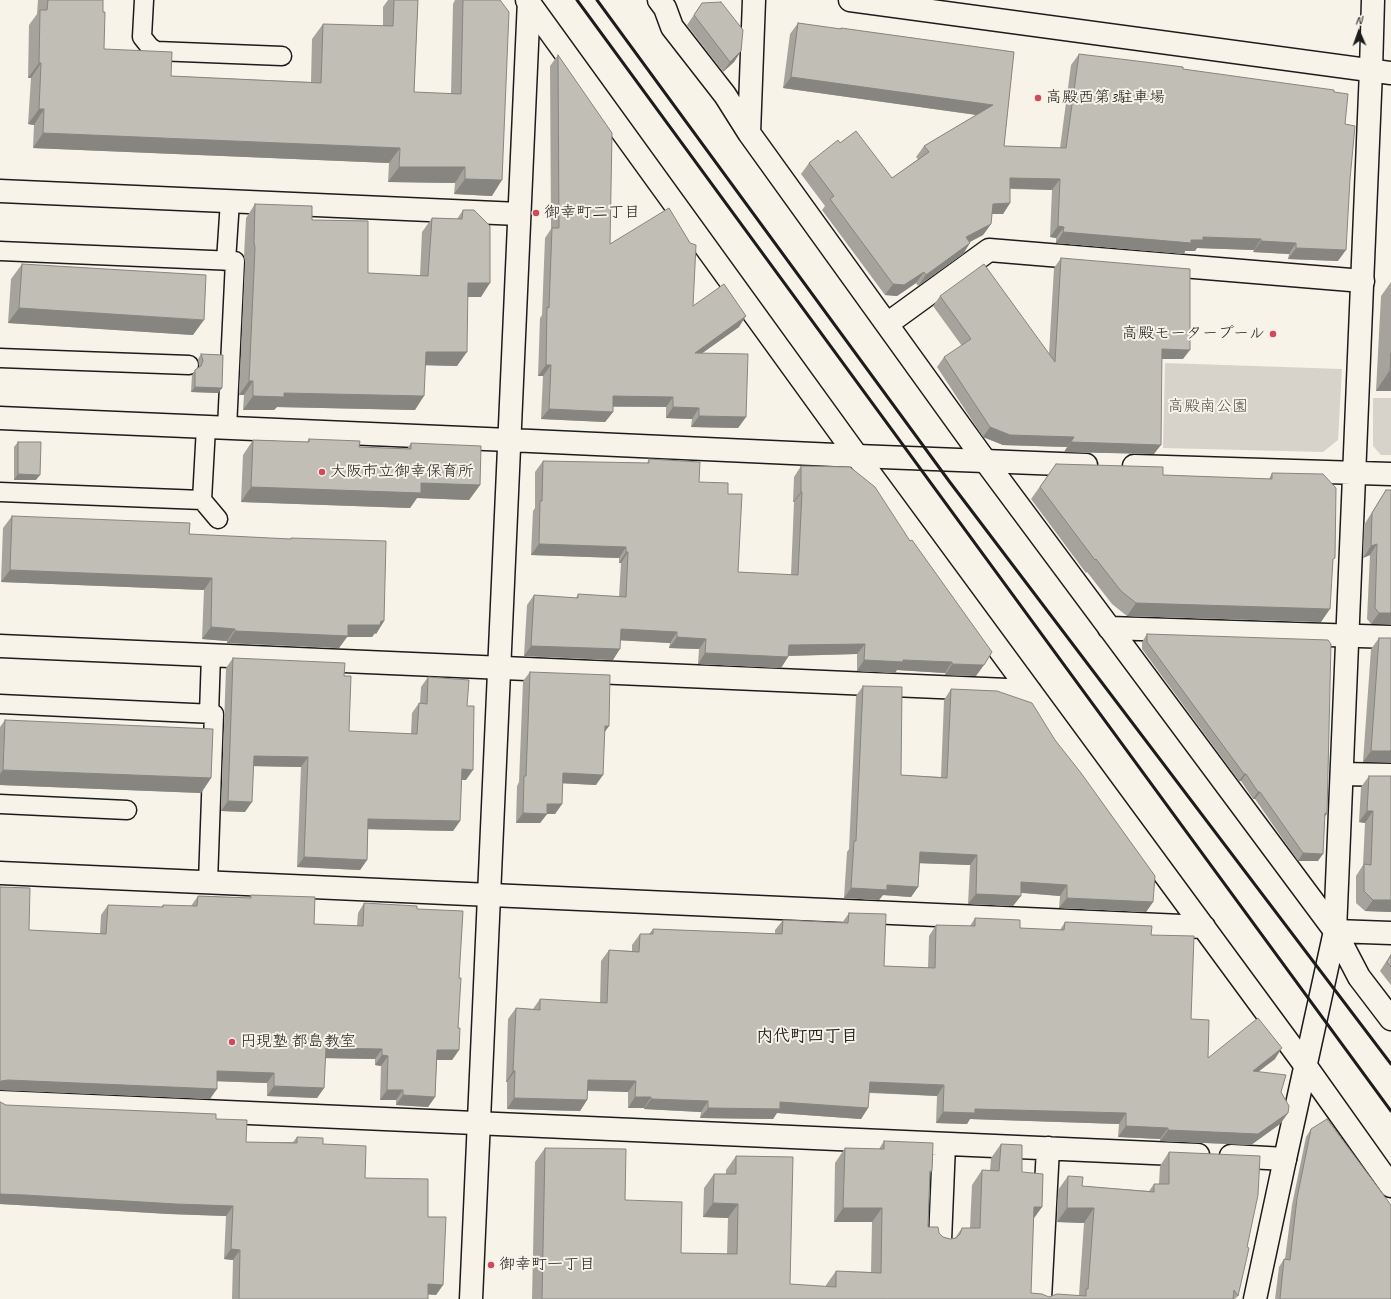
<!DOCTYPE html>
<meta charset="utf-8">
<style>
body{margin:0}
#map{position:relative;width:1391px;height:1299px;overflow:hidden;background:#f7f3e8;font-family:Caveat,sans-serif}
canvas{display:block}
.north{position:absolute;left:1339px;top:12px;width:40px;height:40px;-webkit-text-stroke:3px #f7f3e8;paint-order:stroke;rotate:358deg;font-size:11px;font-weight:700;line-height:16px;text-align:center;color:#1c1c1c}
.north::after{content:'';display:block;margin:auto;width:14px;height:18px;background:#1c1c1c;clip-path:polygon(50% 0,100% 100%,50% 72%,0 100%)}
</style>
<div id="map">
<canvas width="1391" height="1299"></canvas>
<div class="north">N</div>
</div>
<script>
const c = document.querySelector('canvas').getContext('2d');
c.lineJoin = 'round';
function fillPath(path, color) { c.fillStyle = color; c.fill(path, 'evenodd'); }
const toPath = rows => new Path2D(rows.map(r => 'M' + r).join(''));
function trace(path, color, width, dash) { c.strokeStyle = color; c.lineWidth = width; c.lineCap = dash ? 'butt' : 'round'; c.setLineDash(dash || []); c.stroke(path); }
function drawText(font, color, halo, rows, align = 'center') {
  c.font = font + ' Caveat,"Klee One",sans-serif'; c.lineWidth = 4; c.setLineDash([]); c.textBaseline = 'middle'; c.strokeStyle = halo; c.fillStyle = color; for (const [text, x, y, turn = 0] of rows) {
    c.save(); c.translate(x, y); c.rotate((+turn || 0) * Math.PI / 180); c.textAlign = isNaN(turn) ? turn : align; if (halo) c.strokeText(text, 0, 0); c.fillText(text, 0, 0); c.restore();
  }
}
fillPath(toPath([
 [1165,363,1342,369,1338,440,1323,452,1163,448],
 [1373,398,1391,398,1391,455,1381,455,1373,446]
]), '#d7d3cb');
const lane = toPath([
 [144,0,142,37,150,47,156,51,282,56],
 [0,251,235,261,227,428],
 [226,261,230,201],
 [0,358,189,365],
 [206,427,202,500,218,519],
 [0,492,202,500],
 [0,704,214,714,208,882],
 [209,714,211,655],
 [0,804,127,810]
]);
const street = toPath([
 [527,0,857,456,1305,1065,1391,1186],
 [659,0,665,8,672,27,725,95,749,133,986,462,1335,931,1359,977,1391,1019],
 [1371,70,1373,0],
 [749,133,754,0],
 [0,191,519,214],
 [887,324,989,250,1363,281],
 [0,418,509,440],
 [1109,628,1391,637],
 [0,646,1030,691],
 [1342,774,1391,775],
 [0,873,1204,927],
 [0,1102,1198,1155],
 [1231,1156,1285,1159,1335,931,1391,933],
 [940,1241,944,1144],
 [1040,1299,1048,1148]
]);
const secondary = toPath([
 [850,0,1391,73],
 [509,440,857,456,1086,465],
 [1134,466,1391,474],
 [1335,931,1371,70],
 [471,1299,529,0],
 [1255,1299,1285,1159]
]);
trace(lane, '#1c1c1c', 21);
trace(street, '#1c1c1c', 25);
trace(secondary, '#1c1c1c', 25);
trace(lane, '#f7f3e8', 18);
trace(street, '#f7f3e8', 22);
trace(secondary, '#f7f3e8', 22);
trace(toPath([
 [577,0,1391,1111],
 [597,0,949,481,1391,1064]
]), '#1c1c1c', 3);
fillPath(toPath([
 [38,0,103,0,103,12,104,49,171,76,311,82,312,39,323,24,383,26,383,7,388,0,418,0,414,92,451,94,453,4,455,0,500,0,492,196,454,194,455,183,388,182,389,163,33,148,34,125,28,124,31,78,28,78,29,25,37,14],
 [702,3,741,51,734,62,723,72,687,25],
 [798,23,840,29,841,28,1014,52,1004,146,1060,148,1071,65,1079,54,1183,69,1334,92,1345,124,1338,261,1288,259,1289,254,1253,252,1254,250,1197,248,1195,251,1185,251,1184,254,1056,243,1056,238,1050,237,1052,190,1010,189,1010,203,1003,214,992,214,991,224,983,235,970,242,963,254,918,286,916,283,897,296,885,295,822,210,825,206,801,174,809,163,840,143,892,178,918,159,916,157,924,146,976,115,783,88,790,34],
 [558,55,610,244,693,306,739,327,702,353,746,417,738,428,691,427,692,419,666,418,666,407,613,407,613,412,605,422,541,419,543,376,538,376,540,318,542,315,545,238,551,229,550,66],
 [255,204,312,220,368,273,420,276,422,232,432,218,457,219,463,210,481,297,468,297,457,366,425,365,415,410,277,407,274,410,243,410,244,395,239,395,245,262,244,256,246,218],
 [1061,258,1183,359,1162,359,1154,454,1064,452,1067,447,1003,445,983,437,937,367,944,357,962,346,933,306,940,296,1049,354,1054,268],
 [22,264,193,335,8,323,11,279],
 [1391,282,1391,391,1376,391,1381,296],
 [201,354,222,388,218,393,191,392,192,375,195,370,199,367,199,366,198,359],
 [309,439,359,447,407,449,411,443,480,485,469,500,417,498,410,508,241,502,243,455,253,440,307,442],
 [18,442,36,480,14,480,14,447],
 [649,459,699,482,728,494,738,572,791,575,794,502,793,502,794,477,801,466,976,676,945,675,945,673,897,670,895,673,857,671,857,654,788,656,788,657,781,668,698,664,699,649,669,648,670,643,620,640,613,660,524,656,527,605,534,595,576,598,578,594,619,597,621,563,619,563,619,558,531,555,533,511,535,508,535,472,543,461,647,463],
 [1056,464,1163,475,1269,479,1272,473,1333,562,1321,622,1127,616,1112,604,1087,572,1086,573,1031,499],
 [1386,490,1391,490,1391,624,1371,624,1367,619,1370,555,1363,558,1364,525,1379,501],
 [12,516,189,534,290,539,291,538,384,621,376,634,375,633,372,637,347,637,339,648,227,643,227,641,202,639,204,590,1,582,3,528],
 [1147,634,1327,814,1324,818,1318,861,1298,861,1255,799,1253,799,1241,781,1239,781,1142,649,1142,642],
 [1379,638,1391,762,1363,762,1371,649],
 [233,658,344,676,349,731,411,734,412,713,419,703,420,703,421,687,428,677,467,706,466,780,461,780,460,821,453,831,368,829,367,860,360,870,297,867,301,767,253,766,245,812,221,811,226,668],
 [530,672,609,726,605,731,596,785,562,783,562,804,555,814,547,814,540,823,516,823,517,786,519,782,523,681],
 [863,686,901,775,941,777,944,700,951,689,1153,902,1146,912,1059,908,1060,896,1021,893,1013,906,968,904,970,865,920,863,918,887,911,897,883,895,879,900,844,898,847,852,849,849,856,696],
 [5,720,211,778,201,793,0,785,0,727],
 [1369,776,1391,912,1365,911,1356,903,1356,876,1363,865,1365,823,1359,822,1361,787],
 [251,895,314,924,357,926,358,913,364,903,417,909,459,978,458,1028,459,1050,452,1060,437,1060,435,1097,428,1107,396,1105,396,1100,380,1100,381,1066,375,1065,375,1059,325,1058,324,1088,317,1098,267,1096,267,1083,217,1081,210,1099,0,1090,29,930,100,934,101,915,108,905,161,907,163,905,191,906,198,896,249,898],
 [849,913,884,966,928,968,929,936,936,925,970,926,975,918,1020,928,1060,930,1065,922,1151,935,1191,1019,1208,1058,1275,1059,1258,1071,1281,1092,1288,1113,1280,1124,1251,1145,1160,1141,1160,1139,1118,1137,1119,1124,970,1119,967,1124,936,1123,937,1096,869,1093,868,1108,861,1119,777,1113,773,1119,700,1118,701,1112,644,1109,644,1108,628,1108,628,1092,588,1091,587,1100,580,1111,507,1109,507,1082,506,1082,508,1019,516,1008,533,1009,540,999,600,1003,601,961,609,950,632,951,632,945,640,934,649,934,653,929,775,934,775,930,783,920,842,923],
 [1391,954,1391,985,1380,971],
 [0,1102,6,1105,216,1119,246,1142,293,1142,297,1137,323,1144,365,1178,428,1217,443,1285,436,1295,428,1294,428,1299,232,1299,233,1260,224,1259,226,1216,169,1214,18,1205,0,1204],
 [1311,1129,1391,1299,1275,1299,1279,1267,1284,1259,1285,1259,1292,1205,1306,1137],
 [884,1141,932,1171,930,1173,928,1227,939,1233,943,1237,950,1239,955,1238,962,1228,970,1228,972,1185,982,1170,990,1171,991,1158,1001,1144,1022,1172,1042,1207,1033,1218,1031,1293,1049,1297,1079,1295,1084,1223,1057,1222,1058,1190,1068,1176,1082,1186,1149,1191,1154,1184,1159,1184,1160,1166,1169,1152,1247,1247,1238,1296,1235,1299,532,1299,535,1162,545,1148,625,1200,681,1253,727,1254,728,1218,703,1217,704,1188,714,1174,726,1174,726,1170,736,1156,790,1284,826,1287,826,1285,836,1271,871,1272,872,1222,834,1222,835,1163,845,1148,879,1149]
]), '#a5a39c');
fillPath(toPath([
 [741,51,734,62,723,72,730,62],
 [39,63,41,63,31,78,28,78],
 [791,77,993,105,985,116,783,88],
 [39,109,44,109,34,125,28,124],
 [43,133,400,148,389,163,33,148],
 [399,167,465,167,455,183,388,182],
 [1010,178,1060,179,1052,190,1002,188],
 [465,179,502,180,492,196,454,194],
 [1010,203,1003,214,986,214,993,204],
 [991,224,983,235,958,248,966,237],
 [1058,226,1064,227,1056,238,1050,237],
 [1063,232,1191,240,1203,237,1261,239,1254,250,1197,248,1195,251,1185,251,1184,254,1056,243],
 [1261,241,1296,243,1289,254,1253,252],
 [970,243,963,254,918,286,926,275],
 [1296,248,1346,250,1338,261,1288,259],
 [924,272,916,283,897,296,885,295,893,284],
 [468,283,490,283,481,297,458,297],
 [19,308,204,320,193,335,8,323],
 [746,316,739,327,687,364,695,353],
 [1162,349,1190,350,1183,359,1155,359],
 [426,352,467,352,457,366,416,365],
 [546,365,551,365,543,376,538,376],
 [1390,370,1391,370,1391,391,1376,391],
 [249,381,253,381,244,395,239,395],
 [195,387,222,388,218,393,191,392],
 [284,393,424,396,415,410,277,407,274,410,243,410,253,396],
 [613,396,673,397,666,407,606,406],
 [673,407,699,408,692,419,666,418],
 [549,409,613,412,605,422,541,419],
 [699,416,746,417,738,428,691,427],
 [990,427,1074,437,1067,447,1003,445,983,437],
 [1071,442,1161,445,1154,454,1064,452],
 [18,474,40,475,36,480,14,480],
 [421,483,480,485,469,500,417,498,410,508,241,502,251,487],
 [801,492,802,492,794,502,793,502],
 [539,544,626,547,619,558,531,555],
 [1377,544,1370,555,1363,558,1371,546],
 [626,552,628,552,621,563,619,563],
 [10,570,212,578,204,590,1,582],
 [1136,603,1330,609,1321,622,1127,616],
 [1379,613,1391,613,1391,624,1371,624],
 [381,621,384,621,376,634,375,633,372,637,347,637,339,648,227,643,235,631,348,625],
 [211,627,235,629,227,641,202,639],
 [621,629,677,632,670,643,613,640],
 [677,637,706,639,699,649,669,648],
 [865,644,857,654,781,656,789,645],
 [531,646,620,649,613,660,524,656],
 [705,653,788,657,781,668,698,664],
 [864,660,903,660,952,662,945,673,897,670,895,673,857,671],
 [952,664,984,665,976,676,945,675],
 [605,726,609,726,602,736],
 [1371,751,1391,751,1391,762,1363,762],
 [254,756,308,757,301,767,247,766],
 [462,769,473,770,466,780,455,779],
 [3,770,211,778,201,793,0,785,0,774],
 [563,773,603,775,596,785,556,783],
 [1244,774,1246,774,1241,781,1239,781],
 [1258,792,1260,792,1255,799,1253,799],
 [228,801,252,802,245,812,221,811],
 [547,804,562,804,555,814,547,814,540,823,516,823,523,813],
 [1367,811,1373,811,1365,823,1359,822],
 [368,819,460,821,453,831,361,829],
 [920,852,977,855,970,865,913,863],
 [1303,853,1323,854,1318,861,1298,861],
 [304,857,367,860,360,870,297,867],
 [1021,882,1067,885,1060,896,1014,892],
 [887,885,918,887,911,897,883,895,879,900,844,898,851,888],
 [976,894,1021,896,1013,906,968,904],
 [1067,898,1153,902,1146,912,1059,908],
 [1373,900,1391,900,1391,912,1365,911],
 [326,1048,382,1049,375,1059,319,1058],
 [1282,1048,1275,1059,1245,1082,1253,1071],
 [437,1050,459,1050,452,1060,430,1060],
 [382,1055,388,1056,381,1066,375,1065],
 [217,1071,274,1073,267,1083,210,1081],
 [513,1071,515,1071,507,1082,506,1082],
 [8,1080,217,1089,210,1099,0,1090,0,1082,1,1081],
 [588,1080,636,1081,628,1092,580,1090],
 [870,1082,944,1085,937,1096,863,1092],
 [274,1086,324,1088,317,1098,267,1096],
 [387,1090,403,1090,396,1100,380,1100],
 [403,1095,435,1097,428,1107,396,1105],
 [635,1097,651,1097,644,1108,628,1108],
 [514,1098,587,1100,580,1111,507,1109],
 [651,1099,708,1101,701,1112,644,1109],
 [780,1102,868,1108,861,1119,777,1113,773,1119,700,1118,708,1108],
 [975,1109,1126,1113,1119,1124,970,1119,967,1124,936,1123,943,1112],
 [1288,1113,1280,1124,1251,1145,1160,1141,1168,1130],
 [1126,1126,1168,1128,1160,1139,1118,1137],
 [0,1194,25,1195,233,1206,226,1216,169,1214,18,1205,0,1204],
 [713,1203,738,1204,728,1218,703,1217],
 [1034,1207,1042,1207,1032,1221],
 [843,1208,882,1208,872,1222,834,1222],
 [1067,1208,1094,1208,1084,1223,1057,1222],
 [231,1249,240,1250,233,1260,224,1259],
 [428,1284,443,1285,436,1295,421,1294]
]), '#86857f');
const building = toPath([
 [48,0,103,0,103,12,105,12,104,49,172,52,171,76,321,83,323,24,393,26,394,0,418,0,414,92,461,94,463,0,500,0,509,12,502,180,465,179,465,167,399,167,400,148,43,133,44,109,39,109,41,63,39,63,40,10,47,10,48,0],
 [721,2,743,30,741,51,730,62,694,15,702,3,721,2],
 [798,23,841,29,841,28,1014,52,1004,146,1066,148,1079,54,1145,62,1183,67,1183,69,1334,90,1334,92,1348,94,1345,124,1355,126,1350,179,1346,250,1296,248,1296,243,1261,241,1261,239,1203,237,1203,240,1191,240,1191,243,1063,232,1064,227,1058,226,1060,179,1010,178,1010,203,993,204,991,224,966,237,970,243,926,275,924,272,904,285,893,284,830,199,834,196,809,163,838,140,840,143,856,131,892,178,929,152,924,146,993,105,791,77,798,23],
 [558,55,612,133,610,244,669,208,690,243,696,245,693,306,724,284,746,316,695,353,748,354,746,417,699,416,699,408,673,407,673,397,613,396,613,412,549,409,551,365,546,365,547,307,549,308,552,228,559,228,558,55],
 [255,204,312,206,312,220,368,221,368,273,428,276,432,218,462,219,463,210,474,210,490,226,490,283,468,283,467,352,426,352,424,396,284,393,284,397,253,396,253,381,249,381,255,248,254,242,255,204],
 [1061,258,1190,269,1190,350,1162,349,1161,445,1071,442,1074,437,1010,435,990,427,944,357,971,339,940,296,984,264,1055,362,1061,258],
 [22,264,206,275,204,320,19,308,22,264],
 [1391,353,1391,370,1390,370,1391,353],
 [201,354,223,355,222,388,195,387,195,370,201,366,203,361,201,354],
 [309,439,360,441,359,447,411,449,411,443,481,446,480,485,421,483,421,493,251,487,253,440,309,442,309,439],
 [18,442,41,442,40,475,18,474,18,442],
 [649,459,700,462,699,482,728,483,728,494,742,494,738,572,798,575,802,492,801,492,801,466,850,467,875,487,910,541,912,540,992,652,984,665,952,664,952,662,903,660,903,662,864,660,865,644,789,645,788,657,705,653,706,639,677,637,677,632,621,629,620,649,531,646,534,595,578,598,578,594,626,597,628,552,626,552,626,547,539,544,540,501,542,501,543,461,649,463,649,459],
 [1056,464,1163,467,1163,475,1272,479,1272,473,1323,474,1336,488,1335,558,1333,559,1330,609,1136,603,1121,591,1096,559,1095,560,1040,487,1056,464],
 [1386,490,1391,490,1391,613,1379,613,1375,608,1377,544,1371,546,1372,513,1386,490],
 [12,516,190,523,189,534,291,539,291,538,386,541,384,621,381,621,380,625,348,625,348,636,235,631,235,629,211,627,212,578,10,570,12,516],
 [1147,634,1328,640,1331,644,1327,814,1325,813,1323,854,1303,853,1260,792,1258,792,1246,774,1244,774,1147,642,1147,634],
 [1379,638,1391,638,1391,751,1371,751,1379,638],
 [233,658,345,663,344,676,351,676,349,731,417,734,419,703,427,704,428,677,469,680,467,706,474,706,473,770,462,769,460,821,368,819,367,860,304,857,308,757,254,756,252,802,228,801,233,658],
 [530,672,610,675,609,726,605,726,603,775,563,773,562,804,547,804,547,814,523,813,524,776,526,776,530,672],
 [863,686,902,687,901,775,947,778,951,689,997,691,1032,703,1055,740,1081,773,1155,876,1153,902,1067,898,1067,885,1021,882,1021,896,976,894,977,855,920,852,918,887,887,885,887,890,851,888,854,841,856,841,863,686],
 [5,720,213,729,211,778,3,770,5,720],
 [1369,776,1391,776,1391,900,1373,900,1364,891,1364,864,1371,865,1373,811,1367,811,1369,776],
 [0,887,30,888,29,930,106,934,108,905,163,907,163,905,197,906,198,896,251,898,251,895,315,897,314,924,363,926,364,903,417,906,417,909,463,911,459,978,461,978,458,1028,460,1028,459,1050,437,1050,435,1097,403,1095,403,1090,387,1090,388,1056,382,1055,382,1049,326,1048,324,1088,274,1086,274,1073,217,1071,217,1089,8,1080,1,1081,0,1082,0,887],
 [849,913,886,914,884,966,935,968,936,925,975,926,975,918,1020,920,1020,928,1064,930,1065,922,1152,926,1151,935,1194,936,1191,1019,1209,1020,1208,1058,1258,1018,1282,1048,1253,1071,1286,1075,1281,1092,1289,1106,1288,1113,1258,1134,1168,1130,1168,1128,1126,1126,1126,1113,975,1109,975,1113,943,1112,944,1085,870,1082,868,1108,780,1102,780,1109,708,1108,708,1101,651,1099,651,1097,635,1097,636,1081,588,1080,587,1100,514,1098,515,1071,513,1071,516,1008,540,1010,540,999,607,1003,609,950,639,952,640,934,653,934,653,929,782,934,783,920,848,923,849,913],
 [1391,955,1391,967,1387,962,1391,955],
 [0,1102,6,1105,216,1114,216,1119,247,1120,246,1142,297,1143,297,1137,323,1138,323,1144,366,1146,365,1178,428,1179,428,1217,446,1217,443,1285,428,1284,428,1299,239,1299,240,1250,231,1249,233,1206,176,1204,25,1195,0,1194,0,1102],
 [1327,1119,1391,1205,1391,1298,1390,1299,1280,1299,1284,1259,1290,1260,1297,1198,1311,1129,1327,1119],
 [884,1141,933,1143,932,1171,930,1171,928,1227,938,1227,939,1233,943,1237,950,1239,956,1238,960,1234,962,1228,980,1228,982,1170,999,1171,1001,1144,1022,1145,1022,1172,1043,1174,1042,1207,1034,1207,1031,1293,1042,1294,1049,1297,1057,1294,1086,1296,1086,1289,1088,1289,1094,1208,1067,1208,1068,1176,1083,1177,1082,1186,1154,1192,1154,1184,1169,1184,1169,1152,1260,1156,1258,1195,1247,1247,1249,1248,1238,1296,1234,1290,1233,1299,542,1299,545,1148,626,1149,625,1200,682,1202,681,1253,737,1254,738,1204,713,1203,714,1174,736,1174,736,1156,793,1157,790,1284,836,1287,836,1271,881,1273,882,1208,843,1208,845,1148,884,1149,884,1141]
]);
fillPath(building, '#c0beb5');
trace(building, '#86857f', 1);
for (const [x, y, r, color] of [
 [1038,98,4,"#d1495b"],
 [536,213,4,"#d1495b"],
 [1273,334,4,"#d1495b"],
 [322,472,4,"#d1495b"],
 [232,1042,4,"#d1495b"],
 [491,1265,4,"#d1495b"]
]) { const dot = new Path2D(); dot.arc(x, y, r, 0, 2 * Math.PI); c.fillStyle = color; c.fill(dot); trace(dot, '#f7f3e8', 1.5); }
drawText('16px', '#1c1c1c', '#f7f3e8', [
 ["高殿西第3駐車場",1046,98],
 ["御幸町二丁目",544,213],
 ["高殿モータープール",1265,334,"right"],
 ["大阪市立御幸保育所",330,472],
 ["円現塾 都島教室",240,1042],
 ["御幸町一丁目",499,1265]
], 'left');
drawText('16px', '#545351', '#f7f3e8', [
 ["高殿南公園",1208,407]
]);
drawText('bold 17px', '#1c1c1c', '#f7f3e8', [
 ["内代町四丁目",807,1037]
]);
</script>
